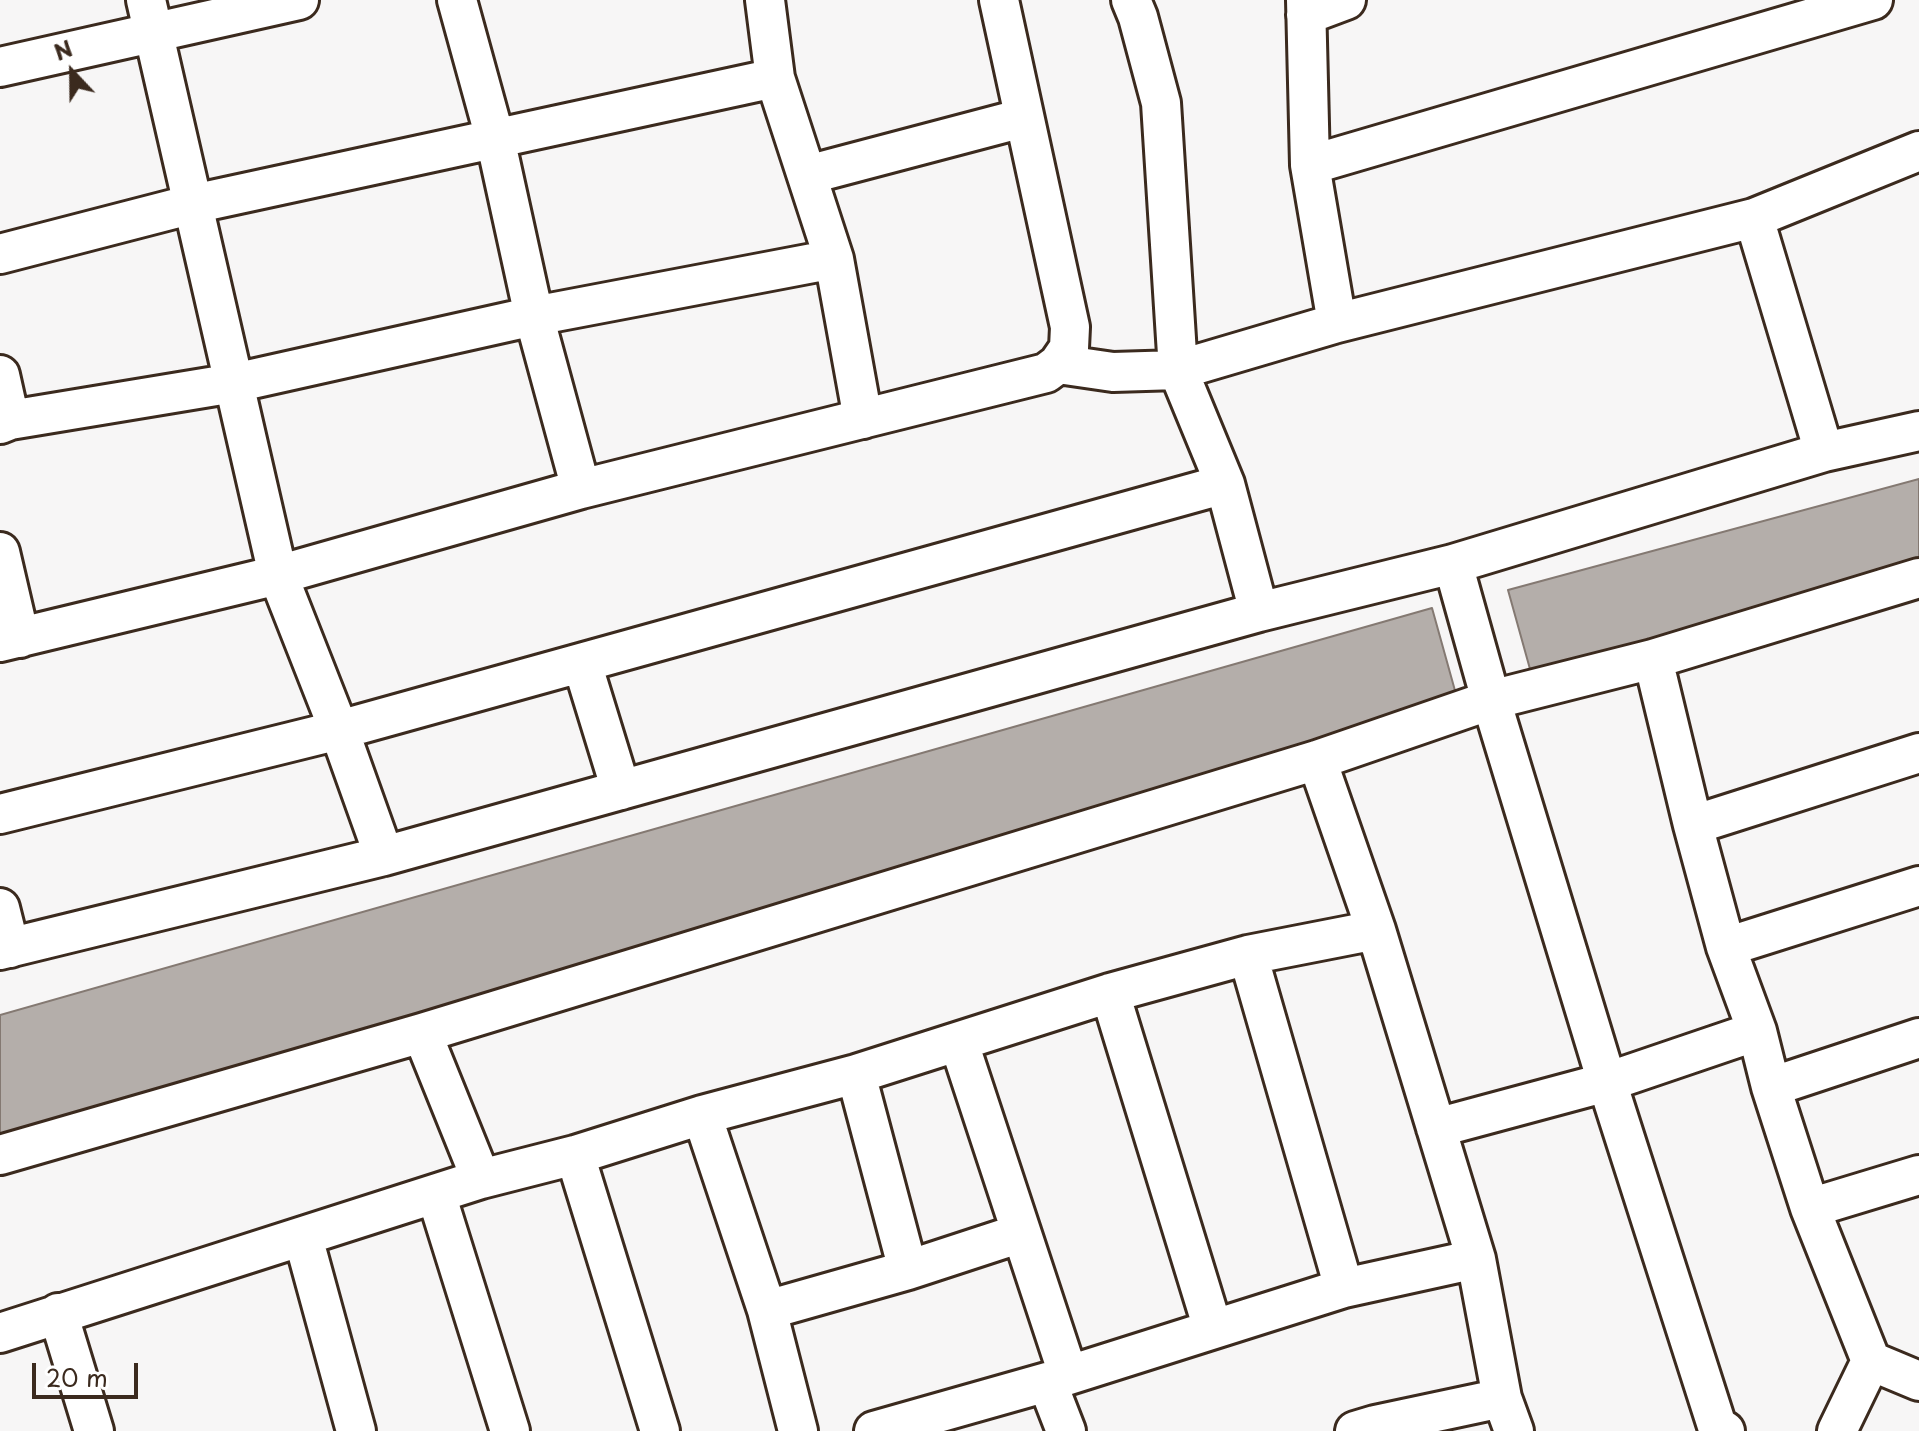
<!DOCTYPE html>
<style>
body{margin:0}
#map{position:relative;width:1919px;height:1431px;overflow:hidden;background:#f7f6f6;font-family:"Playpen Sans",sans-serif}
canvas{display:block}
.north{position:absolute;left:32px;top:32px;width:80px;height:80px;-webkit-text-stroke:6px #fff;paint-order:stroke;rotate:338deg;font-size:22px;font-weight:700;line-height:32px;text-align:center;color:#3b2a1e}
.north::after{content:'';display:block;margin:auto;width:28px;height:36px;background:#3b2a1e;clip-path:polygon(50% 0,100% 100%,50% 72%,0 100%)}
.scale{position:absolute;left:32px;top:1363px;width:106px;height:36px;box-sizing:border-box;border:4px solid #3b2a1e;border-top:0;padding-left:10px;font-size:24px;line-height:28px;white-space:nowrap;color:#3b2a1e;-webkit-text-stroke:6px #fff;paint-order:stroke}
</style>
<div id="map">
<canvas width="1919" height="1431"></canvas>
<div class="north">N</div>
<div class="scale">20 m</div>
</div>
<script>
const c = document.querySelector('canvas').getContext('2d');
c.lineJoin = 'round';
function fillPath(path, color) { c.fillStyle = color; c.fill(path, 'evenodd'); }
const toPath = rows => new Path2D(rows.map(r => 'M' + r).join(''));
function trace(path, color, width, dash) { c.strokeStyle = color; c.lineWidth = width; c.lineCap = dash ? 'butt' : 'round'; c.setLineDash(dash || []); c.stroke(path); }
const water = toPath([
 [1919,479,1919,573,1535,687,1508,590,1919,479],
 [1432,608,1459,705,0,1148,0,1015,1432,608]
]);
fillPath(water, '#b4aeaa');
trace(water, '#847972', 2);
const minor = toPath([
 [146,0,278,575,339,730,384,856],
 [457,0,495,138,534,316,581,489],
 [765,0,775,78,834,259,863,419],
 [1131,0,1138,17,1161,103,1178,370,1225,484,1259,612],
 [1306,0,1310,165,1337,323],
 [1306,15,1346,0],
 [0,67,299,0],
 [1310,165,1873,0],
 [807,175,1023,118],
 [1754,218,1824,452],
 [0,254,193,204,775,78],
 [1058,364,1113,372,1178,370,1337,323,1754,218,1919,151],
 [0,375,10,420],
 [0,424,10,420,234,383,534,316,834,259],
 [0,552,20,638],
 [1453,564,1491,700,1607,1082,1717,1426,1725,1431],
 [0,642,278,575,581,489,1046,373,1058,364,1069,348,1070,327,999,0],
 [1653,659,1693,825,1726,947,1757,1031,1771,1087,1810,1208,1871,1361,1919,1381],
 [582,663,621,790],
 [1317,760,1376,930,1476,1259,1502,1398,1514,1431],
 [0,814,339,730,1225,484],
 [1693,825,1919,753],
 [0,908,10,948],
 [1726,947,1919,886],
 [0,950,384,856,1259,612,1453,564,1824,452,1919,431],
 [1248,955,1344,1288],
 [1110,993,1213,1329],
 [422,1033,481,1179],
 [959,1043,1068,1374],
 [856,1074,908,1270],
 [1771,1087,1919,1038],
 [702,1115,767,1310,798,1431],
 [1436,1128,1607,1082,1757,1031],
 [0,1155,422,1033,1317,760,1491,700,1653,659,1919,578],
 [575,1155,660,1431],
 [436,1194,510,1431],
 [1810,1208,1919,1175],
 [303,1237,356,1431],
 [767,1310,908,1270,1021,1233],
 [58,1313,94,1431],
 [0,1333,481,1179,575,1155,702,1115,856,1074,1110,993,1248,955,1376,930],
 [1047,1382,1066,1431],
 [874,1431,1047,1382,1344,1288,1476,1259],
 [1355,1431,1375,1425,1502,1398],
 [1837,1431,1871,1361]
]);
trace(minor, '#3b2a1e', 44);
trace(minor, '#fff', 38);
</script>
